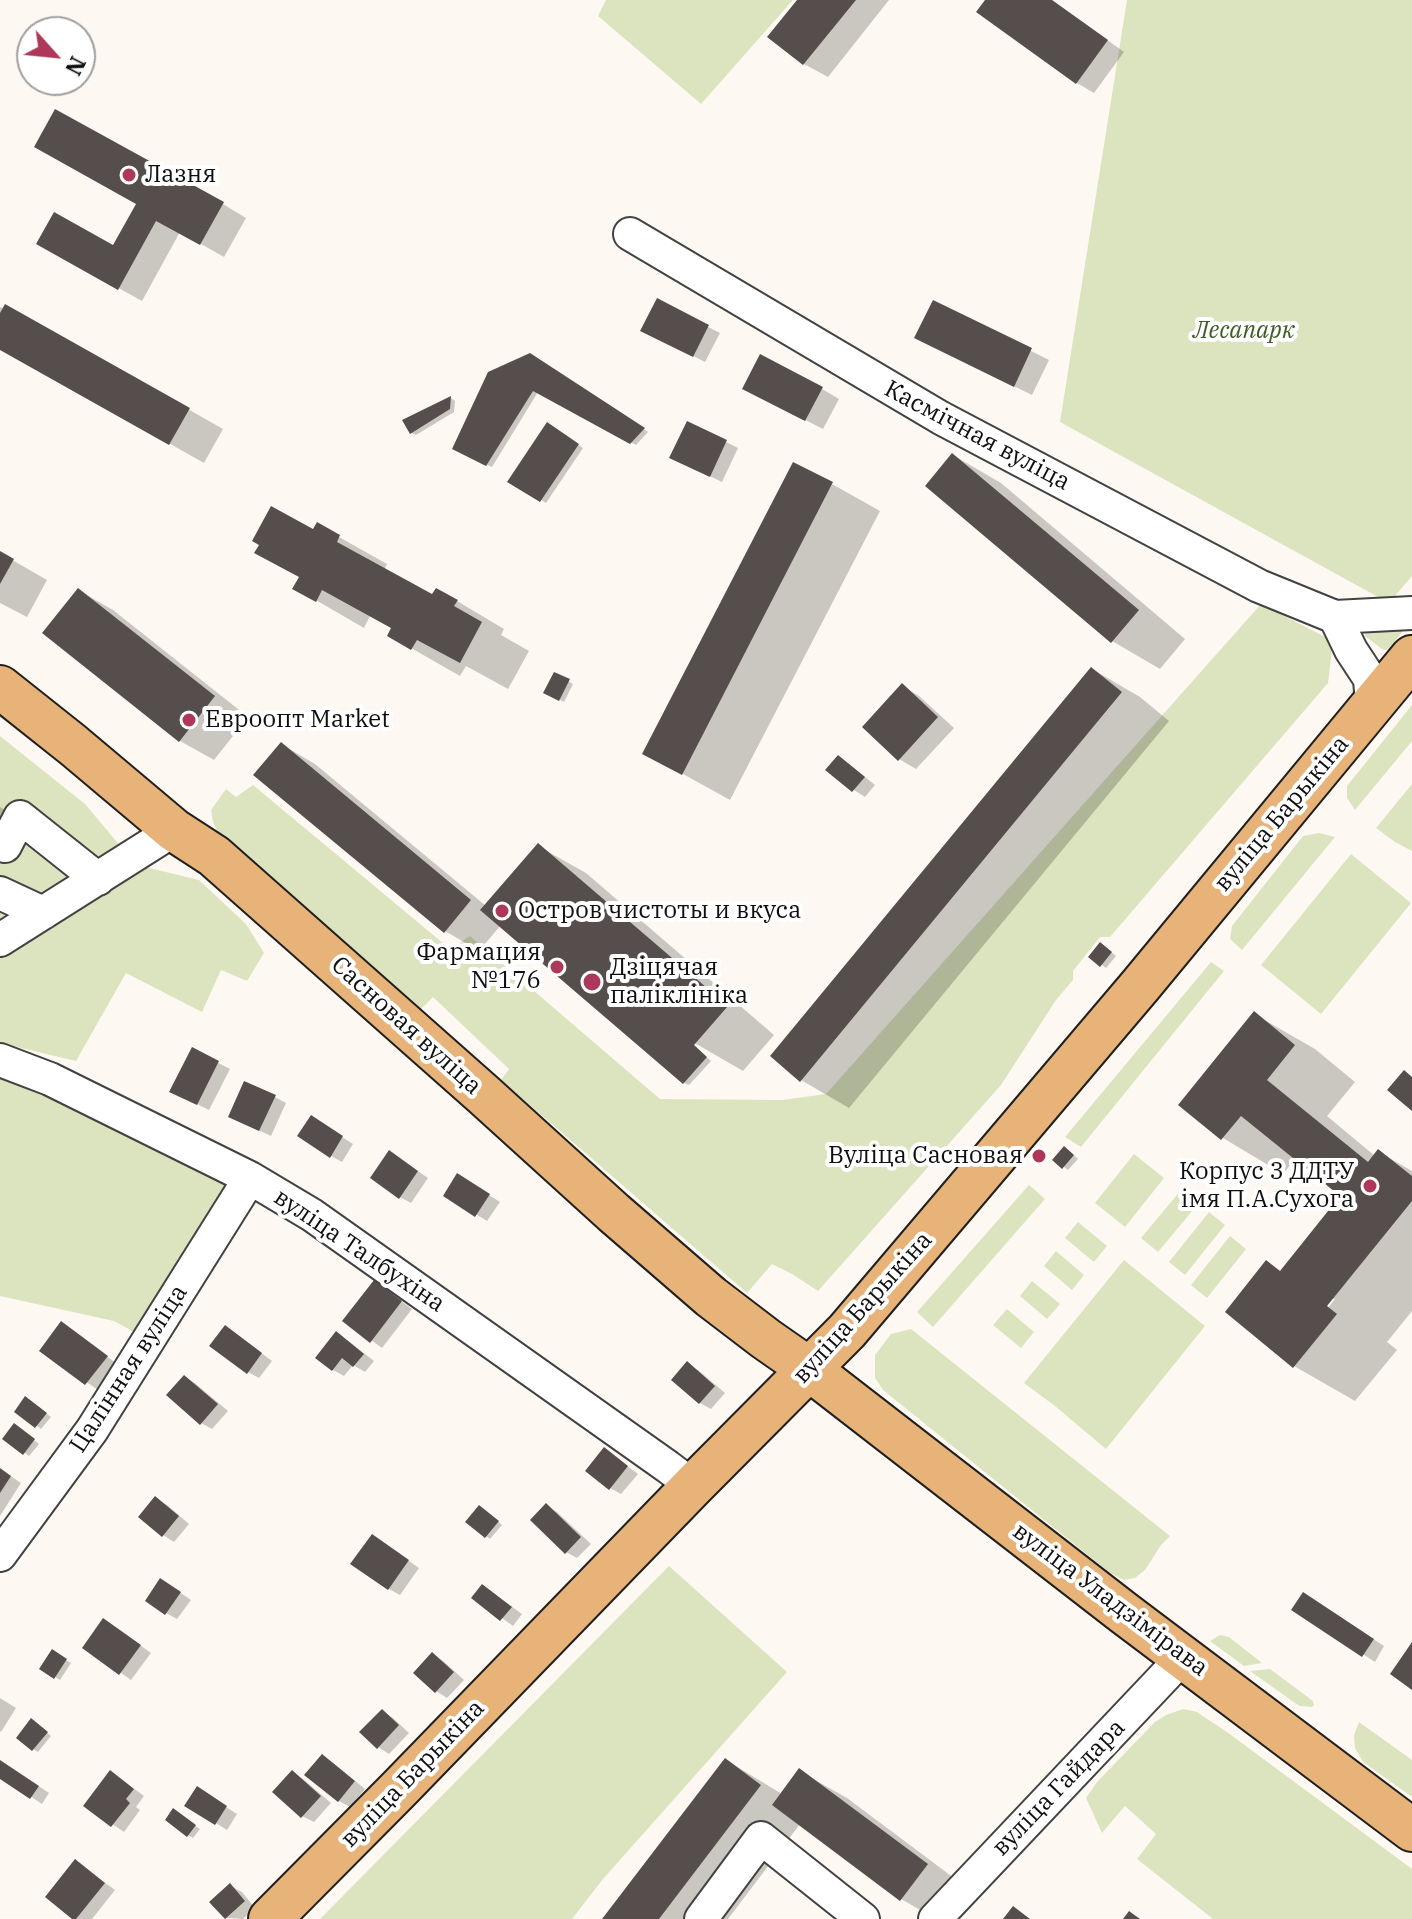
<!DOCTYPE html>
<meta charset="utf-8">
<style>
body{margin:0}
#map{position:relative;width:1412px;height:1919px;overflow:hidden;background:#fdf9f2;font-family:"IBM Plex Serif",serif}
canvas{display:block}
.north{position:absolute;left:16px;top:16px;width:80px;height:80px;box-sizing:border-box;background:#fff;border:2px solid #9f9f9f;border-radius:50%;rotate:117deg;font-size:22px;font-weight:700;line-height:32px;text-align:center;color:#0f0f0f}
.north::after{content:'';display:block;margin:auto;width:28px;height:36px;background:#ad3859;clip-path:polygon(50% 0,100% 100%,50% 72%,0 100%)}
</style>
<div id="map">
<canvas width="1412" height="1919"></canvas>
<div class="north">N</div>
</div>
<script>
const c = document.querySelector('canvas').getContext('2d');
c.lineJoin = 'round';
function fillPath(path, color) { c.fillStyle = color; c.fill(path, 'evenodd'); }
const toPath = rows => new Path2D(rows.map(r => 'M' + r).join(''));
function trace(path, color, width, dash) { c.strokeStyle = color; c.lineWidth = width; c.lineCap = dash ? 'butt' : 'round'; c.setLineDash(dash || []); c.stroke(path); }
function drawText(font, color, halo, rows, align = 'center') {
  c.font = font + ' "IBM Plex Serif",serif'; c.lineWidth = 8; c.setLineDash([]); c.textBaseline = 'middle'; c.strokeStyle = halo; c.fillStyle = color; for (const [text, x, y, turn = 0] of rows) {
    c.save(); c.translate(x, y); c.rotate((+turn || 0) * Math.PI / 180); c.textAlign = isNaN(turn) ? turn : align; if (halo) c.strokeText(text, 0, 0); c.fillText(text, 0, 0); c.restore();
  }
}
fillPath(toPath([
 [606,0,793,0,701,104,598,16],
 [1127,0,1412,0,1412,576,1389,603,1060,422],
 [1261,604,1333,641,1328,683,1110,937,1100,937,1073,971,1073,980,1056,1000,1001,1085,818,1291,792,1274,772,1264,747,1293,501,1080,509,1069,433,997,421,1009,218,833,213,822,211,810,226,789,236,797,253,785,450,949,470,936,660,1099,782,1100,826,1094],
 [1366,627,1402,628,1402,632,1390,648,1386,650,1382,649,1365,636],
 [1412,705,1412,741,1355,810,1347,798,1347,786],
 [0,736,85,804,122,848,0,926],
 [1412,784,1412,851,1395,842,1376,828],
 [1319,833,1335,837,1242,950,1230,939,1232,926,1303,836],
 [1351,854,1411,903,1321,1014,1261,965],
 [137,865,199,880,246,924,264,953,247,981,221,970,202,1012,126,973,76,1061,0,1043,0,957],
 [1211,962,1224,971,1081,1147,1065,1137],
 [0,1074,38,1086,231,1181,136,1333,114,1321,0,1296],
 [1134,1154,1164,1178,1125,1227,1095,1203],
 [1029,1185,1045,1199,933,1327,917,1312],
 [1181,1190,1198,1204,1158,1252,1141,1238],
 [1209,1212,1225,1225,1185,1275,1169,1262],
 [1078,1222,1107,1246,1094,1262,1065,1238],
 [1230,1236,1246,1249,1207,1298,1191,1285],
 [1056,1251,1084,1275,1072,1290,1044,1266],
 [1124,1260,1205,1326,1106,1449,1055,1406,1024,1383],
 [1032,1281,1060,1304,1047,1319,1020,1296],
 [1007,1309,1034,1332,1021,1348,993,1325],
 [911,1329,1170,1536,1161,1545,1145,1570,1135,1578,1124,1580,1110,1573,883,1390,875,1378,875,1355,891,1334],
 [669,1566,787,1672,603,1879,572,1919,320,1919],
 [1220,1635,1229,1637,1262,1663,1244,1666,1210,1641],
 [1270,1669,1313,1701,1314,1705,1312,1707,1300,1706,1295,1703,1250,1671],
 [1183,1709,1197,1712,1227,1732,1412,1869,1412,1919,1213,1919,1137,1859,1156,1834,1125,1806,1102,1833,1086,1798,1097,1782,1155,1722,1166,1715],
 [1359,1722,1412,1760,1412,1797,1363,1762,1355,1748,1354,1735]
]), '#dbe4bf');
fillPath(toPath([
 [799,0,889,0,828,77,804,64,770,36],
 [987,0,1052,0,1124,52,1094,93,1077,83,979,12],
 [138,203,223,204,246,218,224,257,180,232,142,301,39,244,114,248],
 [657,301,720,333,705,362,654,336],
 [934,302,1049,360,1032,395,934,347],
 [6,306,223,429,204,463,0,348,0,307,4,309],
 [530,355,648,432,636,445,538,392,492,467,459,451],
 [822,389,839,399,823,429,762,398],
 [451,398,455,401,454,412,416,435,411,433,404,420],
 [688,423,738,448,722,482,683,463],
 [548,424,583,448,546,503,510,481],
 [953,455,1001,483,1185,639,1160,669,1112,641],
 [832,484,880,511,730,800,645,753],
 [314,532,339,537,387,564,384,570,433,596,457,601,504,629,501,635,529,651,508,689,466,666,460,676,390,636,393,628,370,616,364,628,295,588,301,578],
 [0,553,47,580,27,617,0,603],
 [78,590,113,610,248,717,214,760,180,741,45,633],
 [1092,669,1140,697,1169,721,849,1108,801,1080],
 [555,674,573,684,564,702,546,692],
 [902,686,919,696,954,728,916,769,899,759],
 [281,744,315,764,486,906,538,846,586,873,774,1035,743,1071,693,1042,692,1044,711,1061,689,1085,684,1083,501,925,479,951,445,931],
 [838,757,849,764,875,785,865,797,854,790,828,769],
 [0,807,14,815,0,829],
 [1106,948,1116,956,1106,968,1091,957],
 [1254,1014,1315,1049,1355,1082,1327,1116,1375,1156,1379,1152,1412,1171,1412,1311,1387,1342,1397,1350,1355,1401,1294,1366,1267,1263,1282,1272,1343,1196,1296,1158,1283,1174,1223,1138,1181,1104],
 [1330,1299,1335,1299,1322,1315],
 [193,1050,230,1069,209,1110,183,1097],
 [275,1097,286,1103,271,1136,241,1122],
 [322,1124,353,1144,342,1162,331,1156],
 [1069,1151,1078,1159,1068,1170,1055,1160],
 [400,1159,428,1178,411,1203,400,1197],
 [469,1182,500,1202,487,1221,445,1195],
 [385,1289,412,1309,382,1348,345,1321],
 [72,1330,117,1364,98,1390,42,1351],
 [236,1334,272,1361,259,1378,248,1372],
 [347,1340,374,1361,365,1372,353,1365,344,1376,333,1370],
 [687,1364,698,1370,725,1393,711,1409,700,1403],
 [185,1377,196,1384,228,1411,212,1429,201,1423],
 [31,1402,51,1417,41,1429,17,1411],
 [19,1429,39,1444,29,1456,5,1438],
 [604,1449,638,1474,621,1494,610,1488],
 [0,1469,21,1483,0,1516],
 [156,1499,167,1505,189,1524,174,1542,163,1535],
 [546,1506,557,1512,591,1544,577,1558,566,1552],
 [484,1510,502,1525,490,1539,486,1536],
 [383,1543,419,1568,400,1595,389,1589],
 [483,1586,522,1614,513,1626,474,1598],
 [172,1587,191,1600,177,1619,166,1613],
 [1315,1601,1384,1646,1375,1662,1294,1610],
 [115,1627,151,1653,131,1680,84,1647],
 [52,1652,71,1663,60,1680,42,1669],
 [432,1654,443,1661,464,1680,447,1698,436,1691],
 [0,1698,16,1708,1,1732,0,1731],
 [382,1711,393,1718,409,1733,389,1754,378,1747],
 [37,1724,51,1736,38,1752,33,1749],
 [322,1756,333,1763,365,1789,350,1807,339,1801],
 [726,1760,782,1794,799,1771,847,1798,974,1893,936,1919,901,1899,800,1824,728,1919,605,1919],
 [0,1765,13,1769,49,1793,42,1804,0,1776],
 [292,1773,303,1779,331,1803,314,1822,302,1816],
 [121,1779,144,1796,136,1807,140,1810,124,1832,86,1806],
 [197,1789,237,1814,227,1830,187,1805],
 [178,1814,200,1829,193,1838,188,1835],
 [75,1861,115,1890,92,1919,75,1919],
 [230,1886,242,1892,255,1908,243,1919,226,1918]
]), '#0003');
fillPath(toPath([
 [797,0,856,0,803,65,767,37],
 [985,0,1052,0,1108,40,1076,84,976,12],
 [55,109,224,202,200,245,156,221,118,290,36,244,54,212,113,245,136,204,34,147],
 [657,298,709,325,693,357,640,331],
 [933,300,1032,348,1014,387,914,338],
 [5,304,190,408,169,445,0,350,0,313],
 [530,353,645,428,630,444,533,391,486,466,452,449,488,372],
 [760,354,823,387,805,421,742,389],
 [451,396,450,409,410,434,402,420],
 [687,421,727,440,710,477,669,458],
 [547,422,579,444,540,502,507,482],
 [952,453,1139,610,1111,643,925,486],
 [793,462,833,482,682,775,642,754],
 [271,506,313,529,317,522,340,535,337,542,432,594,436,588,458,600,454,606,482,622,460,663,417,640,411,650,387,636,391,628,322,590,316,602,292,589,299,577,254,553,259,545,252,541],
 [0,551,14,559,0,584],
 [78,588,215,696,179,742,42,633],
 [1091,667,1122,692,800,1082,770,1056],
 [554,672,570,679,559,701,543,693],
 [902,683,938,717,898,761,862,727],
 [281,742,471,900,444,933,253,775],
 [838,755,865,777,852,792,825,770],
 [538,843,728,1006,694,1045,707,1057,683,1084,480,910],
 [1100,942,1112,952,1100,967,1088,957],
 [1254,1011,1295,1045,1267,1080,1368,1162,1378,1149,1412,1176,1412,1201,1327,1306,1337,1314,1293,1368,1225,1312,1266,1260,1280,1271,1340,1196,1241,1116,1221,1140,1178,1105],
 [192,1047,219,1061,197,1105,169,1092],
 [1404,1070,1412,1077,1412,1111,1387,1090],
 [244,1081,276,1095,259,1131,228,1117],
 [311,1115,343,1136,330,1158,297,1136],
 [1064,1146,1074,1155,1062,1169,1052,1160],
 [389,1150,418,1171,399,1199,370,1178],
 [457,1173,490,1194,475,1217,443,1196],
 [374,1280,402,1301,370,1343,342,1321],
 [61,1321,108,1356,85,1385,39,1351],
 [225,1325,262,1353,247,1374,209,1346],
 [336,1331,364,1354,353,1367,342,1358,332,1371,315,1358],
 [687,1361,715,1386,699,1404,671,1380],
 [184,1375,218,1404,200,1425,166,1395],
 [25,1396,47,1413,35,1428,14,1412],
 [14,1423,35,1439,23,1455,2,1439],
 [604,1447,628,1466,609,1490,585,1471],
 [0,1468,11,1476,0,1493],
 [155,1496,179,1516,162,1537,138,1517],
 [546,1503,581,1537,565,1554,530,1520],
 [479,1505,499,1521,485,1538,465,1522],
 [372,1534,409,1560,388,1590,350,1564],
 [160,1578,181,1592,165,1615,145,1601],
 [482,1584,512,1607,500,1621,471,1598],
 [1303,1592,1374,1639,1362,1657,1291,1610],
 [103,1618,141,1645,119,1675,82,1648],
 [1412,1642,1412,1690,1390,1674],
 [52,1649,67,1659,54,1679,39,1669],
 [432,1652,454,1672,435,1693,413,1673],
 [382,1709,399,1725,377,1749,359,1732],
 [31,1718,48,1732,32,1751,16,1738],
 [322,1754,355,1781,338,1802,304,1775],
 [725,1758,761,1785,659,1919,602,1919],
 [0,1760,39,1786,30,1799,0,1779],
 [799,1768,928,1864,900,1901,772,1805],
 [110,1770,134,1789,126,1799,130,1803,111,1827,83,1806],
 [292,1770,321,1796,301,1818,272,1792],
 [197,1786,227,1806,215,1825,184,1806],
 [173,1808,196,1825,187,1837,165,1820],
 [75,1859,105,1883,76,1919,72,1919,45,1897],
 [230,1883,245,1901,225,1919,209,1902],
 [1013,1906,1030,1919,1003,1919],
 [1129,1911,1140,1919,1123,1919]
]), '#564e4c');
const minor = toPath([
 [630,234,941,418,1259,586,1335,617],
 [1372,705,1370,679,1351,650,1335,617,1412,613],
 [0,845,5,846,20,817,98,879],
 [0,893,43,913],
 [0,940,174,830],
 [0,1060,50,1079,250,1178,312,1215,668,1467,693,1486],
 [0,1555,92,1430,250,1178],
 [701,1919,761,1838,863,1919],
 [935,1919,1183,1657]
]);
const major = toPath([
 [0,687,73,745,174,830,214,856,484,1095,614,1213,711,1297,766,1339,809,1369,1124,1613,1412,1830],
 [270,1919,399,1789,693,1486,847,1331,1140,986,1412,657]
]);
trace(minor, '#424242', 36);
trace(major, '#202020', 46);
trace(minor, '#fff', 32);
trace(major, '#e7b379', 42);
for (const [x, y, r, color] of [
 [129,175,8,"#ad3859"],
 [189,720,8,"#ad3859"],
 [502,911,8,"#ad3859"],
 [557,967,8,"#ad3859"],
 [592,982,10,"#ad3859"],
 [1039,1156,8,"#ad3859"],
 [1370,1186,8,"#ad3859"]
]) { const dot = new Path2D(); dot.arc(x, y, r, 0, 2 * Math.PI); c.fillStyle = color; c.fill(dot); trace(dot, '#fff', 3); }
drawText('24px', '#0f0f0f', '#fff', [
 ["Лазня",145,175],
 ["Евроопт Market",205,720],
 ["Остров чистоты и вкуса",518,911],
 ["Фармация",541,953,"right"],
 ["№176",541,981,"right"],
 ["Дзіцячая",610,968],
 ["паліклініка",610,996],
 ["Вуліца Сасновая",1023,1156,"right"],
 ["Корпус 3 ДДТУ",1354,1172,"right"],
 ["імя П.А.Сухога",1354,1200,"right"]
], 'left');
drawText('italic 24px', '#3f5e27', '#fff', [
 ["Лесапарк",1244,331]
]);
drawText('24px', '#0f0f0f', '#fff', [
 ["Касмічная вуліца",977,436,28],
 ["вуліца Барыкіна",1282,814,-50],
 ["Сасновая вуліца",406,1026,42],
 ["вуліца Талбухіна",359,1251,34],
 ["вуліца Барыкіна",863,1308,-48],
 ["Цалінная вуліца",129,1369,-57],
 ["вуліца Уладзімірава",1110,1600,37],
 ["вуліца Барыкіна",413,1774,-46],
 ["вуліца Гайдара",1059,1788,-46]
]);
</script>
